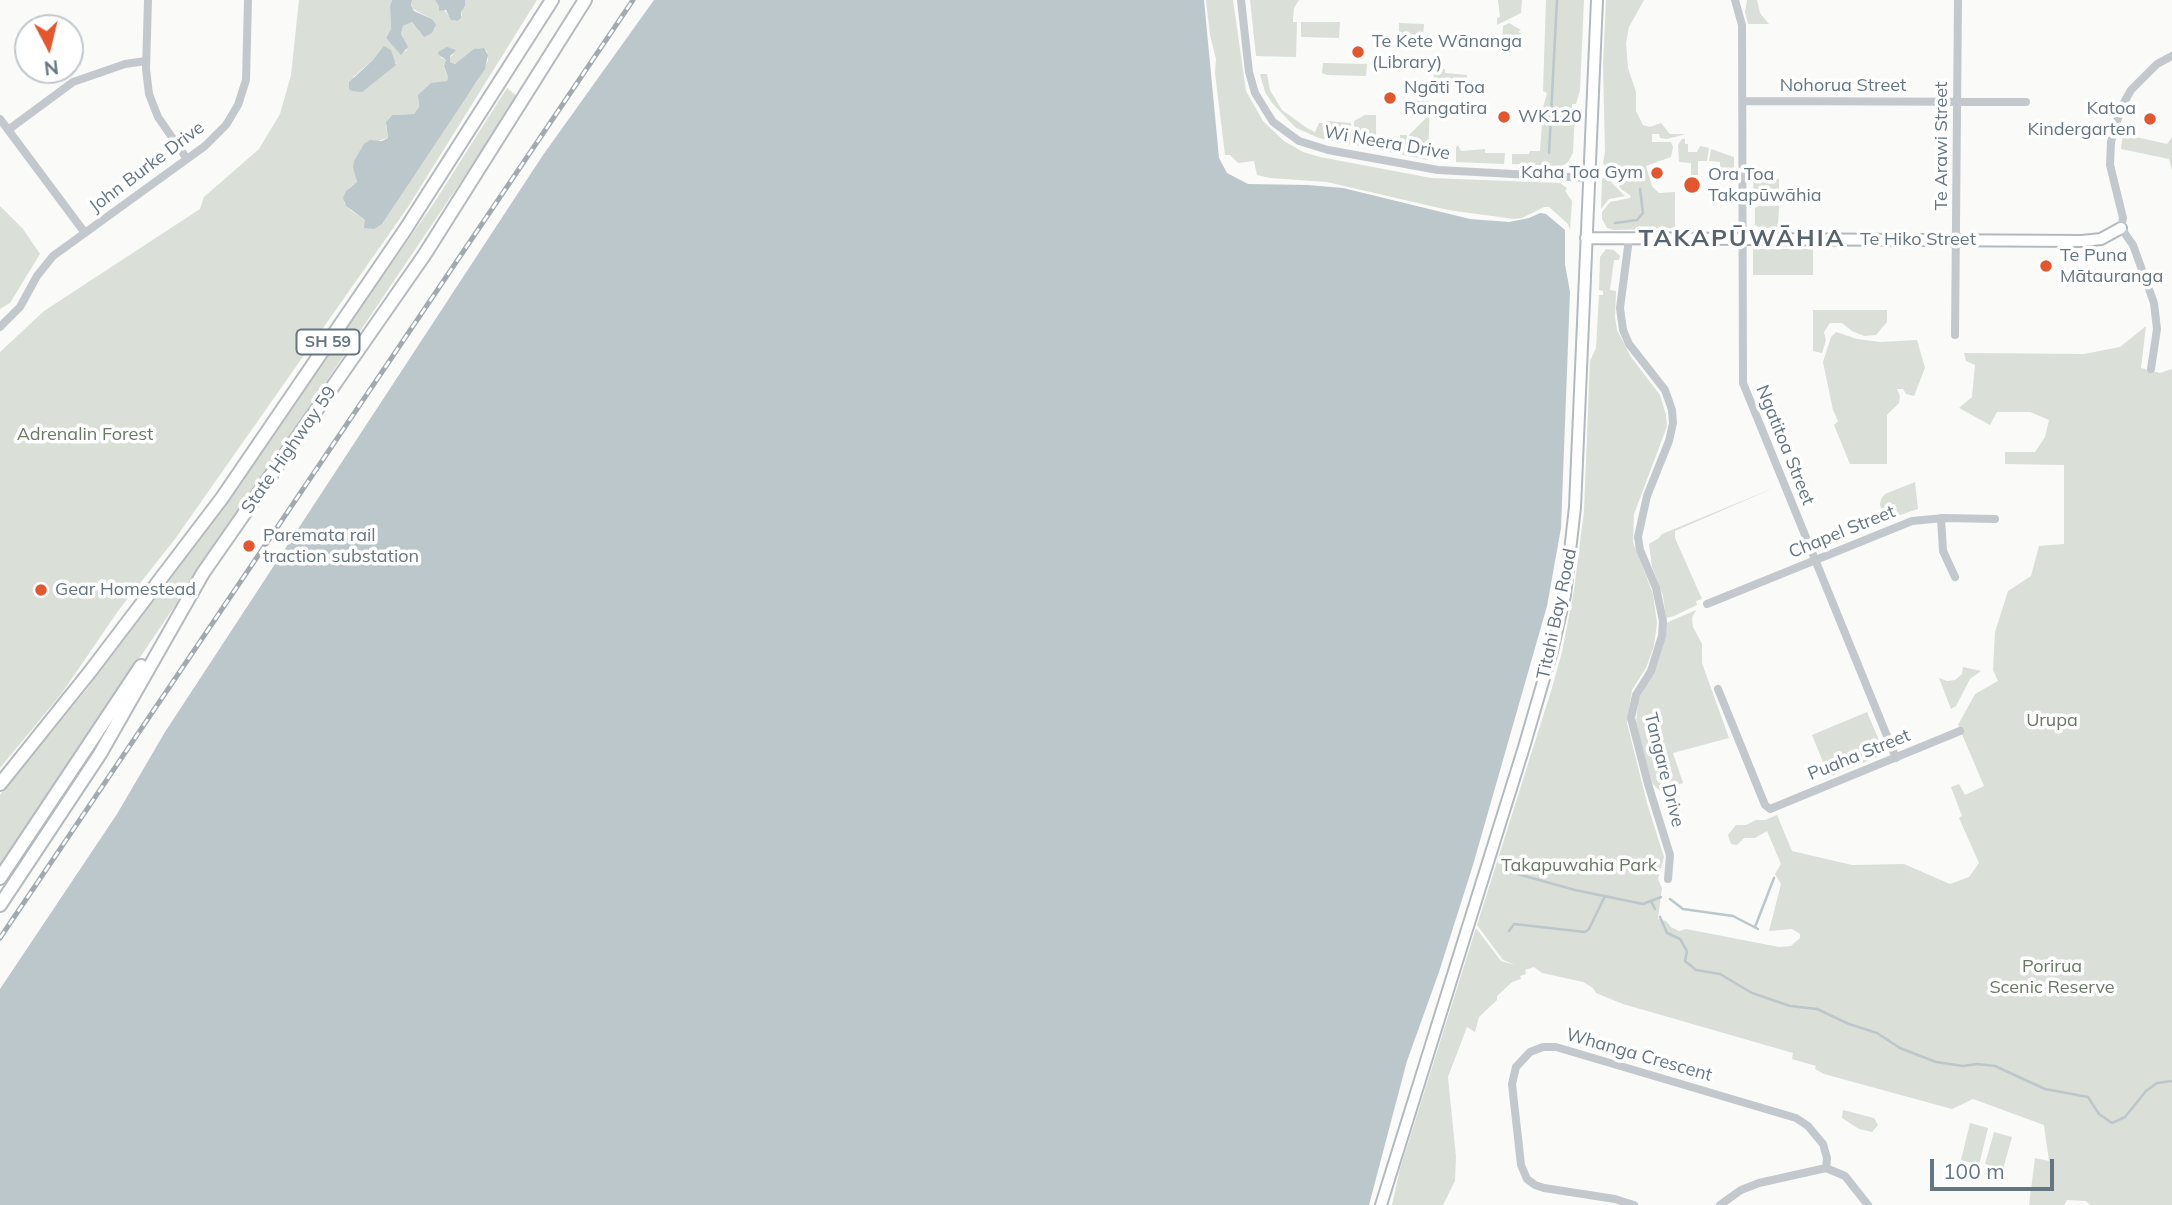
<!DOCTYPE html>
<meta charset="utf-8">
<style>
body{margin:0}
#map{position:relative;width:2172px;height:1205px;overflow:hidden;background:#fafaf8;font-family:Mulish,sans-serif}
canvas{display:block}
.north{position:absolute;left:14px;top:14px;width:70px;height:70px;box-sizing:border-box;background:#fff;border:2px solid #c1c8cd;border-radius:50%;rotate:173deg;font-size:19px;font-weight:700;line-height:28px;text-align:center;color:#657683}
.north::after{content:'';display:block;margin:auto;width:24px;height:32px;background:#e4572e;clip-path:polygon(50% 0,100% 100%,50% 72%,0 100%)}
.scale{position:absolute;left:1930px;top:1159px;width:124px;height:32px;box-sizing:border-box;border:4px solid #657683;border-top:0;padding-left:9px;font-size:21px;line-height:24px;white-space:nowrap;color:#657683;-webkit-text-stroke:5px #fff;paint-order:stroke}
</style>
<div id="map">
<canvas width="2172" height="1205"></canvas>
<div class="north">N</div>
<div class="scale">100 m</div>
</div>
<script>
const c = document.querySelector('canvas').getContext('2d');
c.lineJoin = 'round';
function fillPath(path, color) { c.fillStyle = color; c.fill(path, 'evenodd'); }
const toPath = rows => new Path2D(rows.map(r => 'M' + r).join(''));
function trace(path, color, width, dash) { c.strokeStyle = color; c.lineWidth = width; c.lineCap = dash ? 'butt' : 'round'; c.setLineDash(dash || []); c.stroke(path); }
function drawText(font, color, halo, rows, align = 'center') {
  c.font = font + ' Mulish,sans-serif'; c.lineWidth = 7; c.setLineDash([]); c.textBaseline = 'middle'; c.strokeStyle = halo; c.fillStyle = color; for (const [text, x, y, turn = 0] of rows) {
    c.save(); c.translate(x, y); c.rotate((+turn || 0) * Math.PI / 180); c.textAlign = isNaN(turn) ? turn : align; if (halo) c.strokeText(text, 0, 0); c.fillText(text, 0, 0); c.restore();
  }
}
fillPath(toPath([
 [299,0,392,0,390,6,391,29,386,38,401,54,407,50,401,34,403,26,411,22,417,27,420,33,432,31,435,28,432,19,411,8,412,0,435,0,454,21,457,21,462,15,461,12,465,6,465,0,537,0,408,207,175,539,118,611,62,693,0,768,0,352,44,311,200,209,204,197,259,149,280,114,291,75],
 [479,48,487,51,488,61,477,82,457,108,382,224,372,229,368,227,365,228,365,220,350,210,344,203,349,188,357,182,353,168,377,141,388,138,386,126,388,119,392,115,414,114,419,107,418,98,428,86,447,81,448,77,444,67,446,60,440,57,454,54,449,58,450,62,455,64],
 [373,60,397,63,362,91,353,77],
 [1206,0,1233,0,1246,91,1263,121,1284,141,1303,152,1320,157,1431,178,1560,183,1567,188,1565,191,1572,201,1570,230,1568,224,1549,207,1544,207,1522,218,1514,219,1448,210,1327,182,1270,178,1257,175,1254,161,1238,163,1230,155,1225,155,1215,73,1216,59,1210,35],
 [1250,0,1299,0,1294,8,1293,19,1293,22,1297,22,1296,57,1256,56],
 [1498,0,1522,0,1521,13,1497,25,1497,18,1500,17],
 [1546,0,1584,0,1580,90,1576,104,1572,104,1572,108,1575,109,1573,153,1568,162,1562,166,1512,164,1512,154,1529,154,1530,151,1540,151,1543,108,1547,93,1543,91],
 [1606,0,1644,0,1629,27,1626,43,1628,68,1636,92,1636,111,1643,125,1650,127,1661,123,1670,134,1686,134,1667,139,1660,138,1659,134,1652,134,1652,142,1671,142,1673,147,1671,157,1646,166,1652,186,1659,193,1675,192,1675,228,1614,230,1607,228,1602,219,1602,212,1610,202,1630,198,1631,196,1621,189,1603,163,1605,152,1603,65],
 [1747,0,1757,0,1760,13,1769,24,1748,24,1745,12],
 [1301,22,1340,22,1339,38,1301,37],
 [1399,23,1424,24,1423,36,1399,36],
 [1509,23,1521,30,1518,32,1521,33,1520,40,1518,39,1517,42,1505,48,1502,47,1503,26],
 [1323,63,1367,64,1366,76,1327,75,1322,73],
 [1441,69,1445,69,1445,73,1467,75,1467,83,1433,82,1434,74,1441,73],
 [1260,74,1267,74,1270,90,1282,110,1307,128,1315,132,1319,123,1325,123,1326,121,1351,123,1352,145,1319,138,1296,128,1272,103,1265,92],
 [507,88,518,97,0,865,0,795,87,689,351,321,432,206],
 [1414,101,1430,101,1428,160,1389,152,1390,148,1396,149,1397,139,1400,139,1400,135,1407,135,1408,143,1405,152,1406,153,1409,146,1409,135,1427,117],
 [1365,115,1376,115,1376,146,1384,148,1384,151,1354,145,1354,121],
 [2123,134,2167,144,2172,137,2172,170,2169,159,2121,149],
 [1682,139,1685,139,1685,144,1688,144,1688,152,1697,152,1700,146,1709,148,1707,161,1698,161,1698,175,1691,175,1691,163,1679,162,1678,145],
 [1458,145,1461,151,1485,149,1485,153,1505,153,1504,164,1456,162,1456,147],
 [1711,149,1734,157,1734,171,1720,171,1720,162,1709,161],
 [1754,170,1768,171,1768,179,1779,179,1779,202,1753,202],
 [1609,173,1612,183,1625,196,1609,199,1601,209,1602,179],
 [0,206,23,229,40,254,10,303,0,309],
 [1759,206,1779,206,1778,228,1761,228,1755,225,1755,208],
 [1606,249,1614,250,1620,256,1619,260,1614,260,1610,290,1616,291,1615,317,1617,330,1631,357,1660,395,1666,415,1667,426,1663,437,1634,514,1633,542,1653,594,1657,623,1654,646,1646,668,1632,690,1627,723,1647,803,1664,857,1658,879,1662,888,1658,919,1666,921,1671,927,1679,931,1686,929,1779,947,1791,946,1800,938,1800,934,1792,929,1769,931,1781,884,1775,874,1781,864,1767,831,1755,838,1744,838,1737,845,1731,844,1728,835,1736,825,1746,825,1756,820,1765,820,1777,815,1792,851,1852,865,1904,864,1950,884,1969,877,1979,863,1959,818,1962,816,1951,787,1959,784,1965,795,1984,786,1958,725,1975,694,1998,681,1993,670,1995,632,2008,591,2031,576,2039,546,2064,544,2064,465,2005,464,2005,452,2035,452,2045,437,2049,420,2030,412,1997,412,1990,425,1959,408,1972,397,1975,365,1966,361,1964,353,2084,354,2120,347,2146,326,2141,368,2160,373,2172,369,2172,1205,2090,1205,2086,1201,2067,1200,2064,1205,2029,1205,2035,1158,2049,1161,2044,1125,1973,1099,1952,1109,1824,1074,1815,1069,1816,1066,1792,1059,1793,1053,1623,1004,1596,993,1593,988,1583,982,1542,973,1534,967,1525,970,1526,974,1520,976,1521,979,1512,982,1497,996,1497,1000,1479,1017,1475,1032,1467,1027,1448,1077,1456,1157,1455,1181,1443,1205,1392,1205,1400,1169,1476,928,1501,961,1515,965,1503,960,1477,925,1552,688,1562,652,1574,590,1584,511,1590,361,1596,348,1599,295,1603,295,1603,291,1599,290,1600,257],
 [1753,249,1813,249,1813,275,1753,275],
 [1813,310,1887,310,1887,322,1876,335,1864,336,1852,331,1842,323,1830,323,1824,332,1826,340,1822,353,1813,351],
 [1836,332,1857,339,1880,342,1917,340,1925,368,1914,396,1906,394,1903,389,1897,389,1900,396,1899,403,1887,415,1887,464,1850,464,1834,425,1838,421,1833,410,1823,362,1831,337],
 [1915,482,1918,509,1885,520,1880,505,1881,499,1885,494],
 [1776,487,1675,531,1675,538,1702,599,1696,601,1697,605,1674,616,1666,618,1663,596,1652,567,1649,544,1659,538,1662,534],
 [1696,610,1692,618,1693,627,1702,644,1702,663,1729,738,1673,753,1683,783,1661,792,1652,783,1636,725,1638,700,1657,665,1666,635,1666,623],
 [1963,667,1981,671,1970,679,1956,706,1951,709,1939,678,1947,681,1955,680,1962,674],
 [1867,712,1884,752,1882,755,1829,777,1812,735],
 [1843,1110,1874,1118,1878,1125,1872,1132,1859,1129,1842,1118],
 [1970,1123,1988,1128,1979,1165,1961,1160],
 [1994,1132,2012,1137,2003,1169,1985,1164]
]), '#dadfd7');
fillPath(toPath([
 [392,0,412,0,411,6,414,11,432,19,436,25,432,33,424,37,412,22,403,26,401,34,408,47,401,55,386,38,391,29,390,6],
 [435,0,465,0,465,6,461,12,461,18,457,21,451,20,446,10,439,11,439,6],
 [654,0,1204,0,1219,158,1227,173,1248,184,1308,185,1343,188,1470,219,1509,222,1529,218,1540,213,1546,214,1565,230,1565,264,1570,292,1561,528,1547,606,1473,865,1439,972,1407,1061,1369,1205,0,1205,0,989,117,814,165,732,543,155],
 [384,46,391,50,396,65,362,92,352,91,349,89,349,82,373,60],
 [447,47,456,50,450,56,450,62,455,64,474,49,484,48,488,55,485,69,382,224,374,229,364,228,365,220,346,206,343,198,346,191,357,182,353,168,354,161,364,144,370,140,382,141,388,138,386,122,392,115,414,114,419,107,418,95,431,83,447,81,448,77,444,66,446,60,438,54,438,52]
]), '#bbc7cb');
trace(toPath([
 [1549,153,1557,0],
 [1615,223,1637,220,1643,213,1640,189],
 [1503,870,1575,890,1643,904,1661,897],
 [1670,899,1683,909,1733,916,1758,929],
 [1651,901,1655,909],
 [1660,917,1667,933,1680,939,1687,951,1685,961,1696,970,1720,974,1752,993,1790,1006,1817,1009,1849,1024,1877,1033,1900,1048,1936,1062,1963,1066,1977,1064,1995,1066,2045,1089,2088,1097,2099,1114,2112,1123,2125,1117,2146,1091,2157,1083,2172,1081],
 [1755,927,1774,878],
 [1509,931,1514,924,1585,932,1589,929,1605,896]
]), '#bbc7cb', 2.5);
const secondary = toPath([
 [1586,238,2082,241,2101,239,2121,228],
 [1381,1205,1524,747,1552,651,1565,595,1575,507,1597,0]
]);
const primary = toPath([
 [0,784,89,673,222,498,405,230,552,0],
 [0,878,141,666],
 [0,905,100,754,203,573,425,254,585,0]
]);
trace(secondary, '#b3babf', 14);
trace(primary, '#b5babe', 16);
trace(toPath([
 [148,0,146,69,149,94,158,117,187,159],
 [1241,0,1249,72,1255,93,1273,122,1299,141,1328,150,1438,170,1588,178],
 [1735,0,1742,25,1743,383,1896,758],
 [1743,101,2026,102],
 [0,119,85,233],
 [8,130,73,82,125,64,146,61],
 [1629,239,1620,308,1623,330,1629,344,1665,390,1672,410,1673,423,1669,441,1647,496,1638,537,1640,550,1656,588,1663,621,1662,636,1651,671,1636,695,1631,718,1648,784,1670,855,1668,879],
 [0,327,20,307,37,276,53,256,205,146,226,125,238,105,246,80,248,0],
 [1955,335,1958,0],
 [2151,369,2157,329,2154,303,2133,245,2121,228,2123,218,2110,165,2111,142,2121,108,2131,90,2157,64,2172,56],
 [1941,518,1943,551,1955,577],
 [1707,604,1912,521,1944,518,1995,519],
 [1718,689,1765,805,1770,809,1960,731],
 [1634,1205,1615,1199,1544,1188,1535,1185,1527,1179,1521,1165,1512,1084,1516,1067,1530,1052,1543,1047,1556,1047,1796,1118,1808,1126,1823,1144,1827,1158,1826,1168],
 [1720,1205,1741,1190,1759,1183,1826,1168,1845,1176,1868,1205]
]), '#c3c8cc', 8);
trace(secondary, '#fff', 10);
trace(primary, '#fff', 12);
const rail = toPath([
 [0,938,633,0]
]);
trace(rail, '#a2aab0', 5);
trace(rail, '#fff', 2.5, [8]);
for (const [x, y, r, color] of [
 [1358,52,7,"#e4572e"],
 [1390,98,7,"#e4572e"],
 [1504,117,7,"#e4572e"],
 [2150,119,7,"#e4572e"],
 [1657,173,7,"#e4572e"],
 [1692,185,9,"#e4572e"],
 [2046,266,7,"#e4572e"],
 [249,546,7,"#e4572e"],
 [41,590,7,"#e4572e"]
]) { const dot = new Path2D(); dot.arc(x, y, r, 0, 2 * Math.PI); c.fillStyle = color; c.fill(dot); trace(dot, '#fff', 2.5); }
for (const [x, y, w] of [
 [328,342,63]
]) { const box = new Path2D(); box.roundRect(x - w / 2, y - 12.5, w, 25, 5); c.fillStyle = '#fff'; c.fill(box); trace(box, '#657683', 2); }
drawText('bold 16px', '#657683', null, [
 ["SH 59",328,342]
]);
drawText('18px', '#657683', '#fff', [
 ["Te Kete Wānanga",1372,42],
 ["(Library)",1372,63],
 ["Ngāti Toa",1404,88],
 ["Rangatira",1404,109],
 ["Katoa",2136,109,"right"],
 ["Kindergarten",2136,130,"right"],
 ["WK120",1518,117],
 ["Kaha Toa Gym",1643,173,"right"],
 ["Ora Toa",1708,175],
 ["Takapūwāhia",1708,196],
 ["Te Puna",2060,256],
 ["Mātauranga",2060,277],
 ["Paremata rail",263,536],
 ["traction substation",263,557],
 ["Gear Homestead",55,590]
], 'left');
drawText('18px', '#657683', '#fff', [
 ["Nohorua Street",1843,86],
 ["Wi Neera Drive",1387,143,10],
 ["Te Arawi Street",1942,146,-90],
 ["John Burke Drive",147,167,-37],
 ["Te Hiko Street",1918,240],
 ["Ngatitoa Street",1785,445,68],
 ["State Highway 59",289,450,-55],
 ["Chapel Street",1842,532,-22],
 ["Titahi Bay Road",1557,614,-78],
 ["Puaha Street",1859,755,-22],
 ["Tangare Drive",1664,770,76],
 ["Whanga Crescent",1639,1055,16]
]);
drawText('18px', '#687a64', '#fff', [
 ["Adrenalin Forest",85,435],
 ["Urupa",2052,721],
 ["Takapuwahia Park",1579,866],
 ["Porirua",2052,967],
 ["Scenic Reserve",2052,988]
]);
c.letterSpacing = '2px';
drawText('bold 24px', '#57646e', '#fff', [
 ["TAKAPŪWĀHIA",1742,239]
]);
c.letterSpacing = '0px';
</script>
